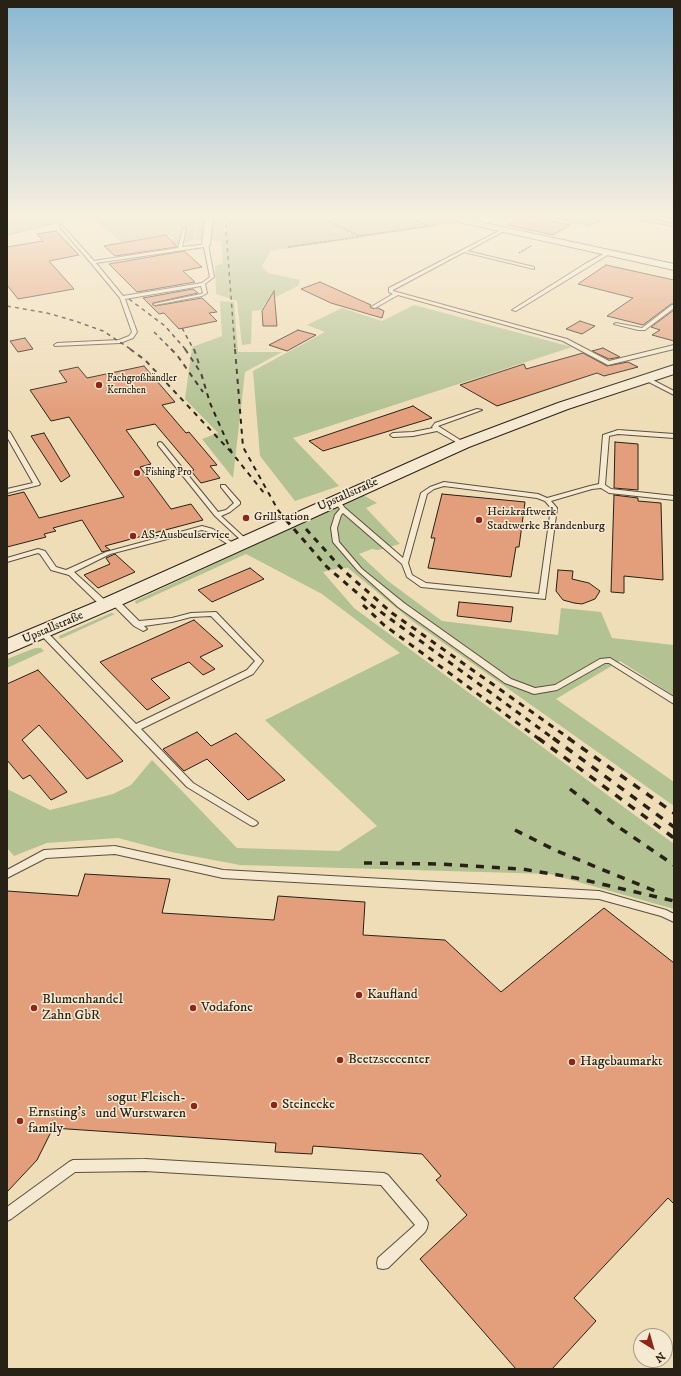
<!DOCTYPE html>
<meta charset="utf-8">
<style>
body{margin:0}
#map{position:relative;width:681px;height:1376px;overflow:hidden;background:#efddb8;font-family:"IM FELL DW Pica",serif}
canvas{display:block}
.frame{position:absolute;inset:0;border:8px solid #282116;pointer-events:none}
.north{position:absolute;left:633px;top:1328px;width:40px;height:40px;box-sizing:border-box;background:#f5e9d1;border:1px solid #a39986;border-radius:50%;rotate:143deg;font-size:11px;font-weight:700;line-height:16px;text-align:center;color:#282116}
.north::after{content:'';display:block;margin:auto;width:14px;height:18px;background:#8f2418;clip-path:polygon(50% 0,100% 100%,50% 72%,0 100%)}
</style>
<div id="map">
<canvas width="681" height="1376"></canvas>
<div class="frame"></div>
<div class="north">N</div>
</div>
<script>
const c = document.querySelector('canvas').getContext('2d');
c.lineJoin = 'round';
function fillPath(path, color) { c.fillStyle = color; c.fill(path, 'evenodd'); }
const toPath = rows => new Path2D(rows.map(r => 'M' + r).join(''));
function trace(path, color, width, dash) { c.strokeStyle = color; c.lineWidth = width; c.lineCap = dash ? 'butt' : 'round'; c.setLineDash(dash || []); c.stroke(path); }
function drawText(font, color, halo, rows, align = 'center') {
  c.font = font + ' "IM FELL DW Pica",serif'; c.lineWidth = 3; c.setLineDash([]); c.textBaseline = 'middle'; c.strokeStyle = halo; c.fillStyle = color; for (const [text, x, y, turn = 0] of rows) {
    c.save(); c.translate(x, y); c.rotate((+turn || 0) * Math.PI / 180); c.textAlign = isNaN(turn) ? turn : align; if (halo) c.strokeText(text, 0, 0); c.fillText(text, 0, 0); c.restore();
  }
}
fillPath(toPath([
 [84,216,196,216,194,240,172,247,128,248,175,239,168,234,121,242,98,223],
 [197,216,224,216,224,232,227,229,227,216,425,216,455,223,271,251,262,266,268,273,300,280,298,286,266,302,261,310,252,311,251,344,242,345,237,301,216,294,215,266,223,263,221,241,195,240],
 [536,216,612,216,589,228],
 [220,301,234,302,238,352,282,352,245,372,233,478,202,439,218,433,185,399,192,347,222,336],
 [414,305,572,347,293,438,339,486,295,501,260,456,253,371,325,332,307,325,342,308,382,321],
 [363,495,377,503,366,508,400,544,378,550,372,549,359,554,388,581,442,621,558,635,561,608,601,612,612,638,674,645,674,696,620,661,556,699,674,782,674,806,411,620,348,568,339,568,323,572,354,608,674,844,674,909,550,874,240,865,171,852,118,838,47,843,14,856,7,848,7,789,50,810,113,794,131,785,152,760,237,848,339,851,377,826,265,720,400,653,322,594,246,554,136,604,135,601],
 [111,613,115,614,60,639,59,636],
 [35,648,41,648,44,651,7,668,7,659]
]), '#b3c293');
const water = toPath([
 [7,216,84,216,7,235,7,216]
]);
fillPath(water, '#9abcb0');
trace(water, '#6c7e72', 1);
const building = toPath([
 [524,216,529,216,570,225,553,235,508,225,524,216],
 [56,231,79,255,49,261,74,289,18,299,7,285,7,247,43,241,37,234,56,231],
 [166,235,177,247,115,256,104,246,166,235],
 [184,251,202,267,183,271,195,282,137,292,109,264,184,251],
 [606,265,674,280,674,304,671,304,643,325,607,316,633,298,578,284,606,265],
 [320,282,371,305,370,307,371,308,378,308,384,311,382,318,331,303,301,289,320,282],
 [193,289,198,293,153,303,152,304,155,306,202,298,217,312,209,313,217,321,179,329,164,313,159,314,143,298,193,289],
 [274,291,277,326,263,326,262,311,274,291],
 [674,310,674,341,652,335,660,330,651,327,674,310],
 [580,321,595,326,582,334,566,329,580,321],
 [298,330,316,335,287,351,269,345,298,330],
 [25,338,33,349,18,352,10,341,25,338],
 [603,348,620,357,609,359,592,351,603,348],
 [583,353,607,366,628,362,638,367,604,376,597,373,497,406,460,385,524,364,526,369,583,353],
 [144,366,175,402,162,405,186,433,189,432,217,465,210,466,220,478,201,483,191,471,194,470,155,424,126,430,151,464,140,467,171,509,191,504,203,520,105,546,110,550,102,552,82,520,53,528,56,531,44,534,46,537,7,547,7,496,24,492,39,518,124,497,69,417,51,421,30,390,67,382,59,371,78,367,87,378,144,366],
 [413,406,432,418,323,451,309,441,413,406],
 [44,433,70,476,61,482,31,436,44,433],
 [615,442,638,444,638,490,614,488,615,442],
 [442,494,525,502,519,547,516,547,511,577,428,568,435,538,431,538,442,494],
 [614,495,638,498,638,501,661,503,663,580,624,576,624,593,611,592,614,495],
 [115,554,135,572,98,588,84,575,110,564,106,558,115,554],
 [250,568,264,579,212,602,198,590,250,568],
 [558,570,573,571,572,579,589,583,600,591,595,599,582,604,574,603,563,600,556,591,558,570],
 [459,602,513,607,511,622,457,616,459,602],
 [194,620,223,646,200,657,215,669,203,675,189,662,151,679,170,698,147,710,100,662,194,620],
 [38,670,123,761,87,779,39,725,22,740,67,792,51,800,30,775,23,779,7,760,7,684,38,670],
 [197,732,211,746,236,733,285,780,248,800,207,759,184,771,163,749,197,732],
 [85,874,170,879,162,913,274,920,278,896,365,902,363,935,445,940,501,992,604,908,674,963,674,1204,668,1198,574,1298,596,1321,552,1369,516,1369,420,1259,467,1215,436,1180,441,1176,422,1154,313,1146,312,1154,275,1152,276,1143,53,1128,37,1160,7,1192,7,891,78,896,85,874]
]);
fillPath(building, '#e39f7c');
trace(building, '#282116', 1);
const lane = toPath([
 [472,216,477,216,466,222,463,221,472,216],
 [548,216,557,216,589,222,603,216,609,216,589,224,548,216],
 [635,216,640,216,644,218,674,224,674,226,642,220,635,216],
 [60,225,62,225,94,261,178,248,183,229,186,228,182,247,208,244,214,277,205,284,207,293,202,296,155,305,153,304,201,294,203,293,201,286,125,299,137,332,133,338,120,343,55,346,54,345,57,343,119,340,129,336,132,332,120,298,91,263,60,227,60,225],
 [204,247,210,277,202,283,123,296,96,263,204,247],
 [503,229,504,231,467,251,534,267,534,269,464,252,393,290,393,291,567,339,609,361,674,345,674,349,608,365,563,341,398,295,375,308,371,307,393,294,389,292,389,288,503,229],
 [607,252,611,253,516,311,512,310,585,264,607,252],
 [672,305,674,305,674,308,645,330,638,330,614,324,616,323,642,328,672,305],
 [645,376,674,391,674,395,643,379,643,377,645,376],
 [477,409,482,410,438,426,465,443,465,445,461,445,437,431,413,436,393,437,390,435,393,433,413,432,433,428,432,427,435,423,477,409],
 [7,430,10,432,40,484,39,485,7,493,7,489,33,483,7,437,7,430],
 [618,430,674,434,674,438,618,434,609,436,605,485,611,489,674,496,674,500,609,493,601,488,592,489,551,501,557,508,545,599,421,587,407,577,402,564,343,513,341,515,337,528,339,542,362,569,404,603,511,679,535,688,555,685,600,659,610,658,674,697,674,704,609,663,605,663,557,690,534,694,505,683,398,607,358,571,333,542,331,528,335,515,340,509,333,500,336,498,338,499,345,508,403,558,421,493,430,487,444,482,538,494,547,498,590,486,599,484,603,435,618,430],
 [444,486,537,498,545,501,551,508,539,594,426,583,412,575,408,563,427,494,434,489,444,486],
 [160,442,162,443,218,512,226,510,234,503,221,487,221,485,225,485,240,502,240,504,230,512,221,516,247,540,247,542,243,542,215,516,158,445,158,443,160,442],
 [202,526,213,529,237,546,234,548,232,547,209,532,202,530,110,554,74,572,108,603,109,605,105,607,102,607,69,575,51,570,40,554,38,553,7,562,7,558,38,549,45,551,56,567,66,570,106,552,202,526],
 [111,599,117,599,139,621,172,618,191,613,216,612,263,661,253,674,141,729,193,783,256,821,258,823,256,825,253,826,250,825,187,787,38,632,39,630,45,630,136,724,247,670,255,661,211,616,191,617,172,622,144,626,147,629,143,631,134,626,111,603,110,601,111,599],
 [115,846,223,870,599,891,666,910,674,914,674,922,661,916,599,899,223,878,115,854,46,858,7,878,7,870,44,850,115,846],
 [145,1159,384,1173,388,1175,426,1219,428,1223,427,1228,425,1232,388,1268,383,1269,378,1268,377,1263,378,1258,415,1225,381,1185,145,1171,75,1172,11,1219,7,1221,7,1207,69,1162,73,1160,145,1159]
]);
const street = toPath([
 [205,216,213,216,210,245,206,248,202,245,205,216],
 [437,216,452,216,674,264,674,270,441,218,437,216]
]);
const secondary = toPath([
 [674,365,674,374,568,409,469,447,112,609,7,654,7,639,98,601,457,441,558,403,674,365]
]);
trace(lane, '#5a503e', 2);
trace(street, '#5a503e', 2);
trace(secondary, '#282116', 2);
trace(toPath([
 [279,216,286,218,297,216],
 [317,216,360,236,437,225],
 [406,216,428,226],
 [288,247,359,237],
 [519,253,531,246]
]), '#282116', 1.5, [1.5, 1]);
fillPath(lane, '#f5e9d1');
fillPath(street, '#f5e9d1');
fillPath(secondary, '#f5e9d1');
trace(toPath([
 [225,216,235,350],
 [129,299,165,326,186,350],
 [7,306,47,313,75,321,103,331,132,350],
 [182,328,194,350],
 [154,332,172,350]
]), '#282116', 1.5, [4, 4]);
trace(toPath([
 [130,349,145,360,232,453],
 [171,349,177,355,203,392],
 [185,349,201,373,210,403,232,453,264,493],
 [194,349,199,364],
 [235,349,243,447,278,510,287,521]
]), '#282116', 2, [5, 5]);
trace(toPath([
 [286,520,327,567,370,604,554,739],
 [306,529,343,570,392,613,570,739],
 [363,605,384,625,539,739]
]), '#282116', 3, [6, 6]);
trace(toPath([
 [538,738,674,838],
 [553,738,674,827],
 [568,738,674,813],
 [570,789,614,824,674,865],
 [515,830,557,851,655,891],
 [364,863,438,864,522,869,576,878,674,901]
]), '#282116', 3.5, [8, 8]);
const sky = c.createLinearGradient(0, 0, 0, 409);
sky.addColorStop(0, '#89b7d2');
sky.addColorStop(0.53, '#f8f0df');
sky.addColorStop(1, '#f8f0df00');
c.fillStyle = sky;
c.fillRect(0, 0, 681, 409);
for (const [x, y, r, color] of [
 [99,385,4,"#8f2418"],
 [137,473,4,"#8f2418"],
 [246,518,4,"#8f2418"],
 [479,520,4,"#8f2418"],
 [133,536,4,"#8f2418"],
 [359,995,4,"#8f2418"],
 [34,1008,4,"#8f2418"],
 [193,1008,4,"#8f2418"],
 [340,1060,4,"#8f2418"],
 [572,1062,4,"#8f2418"],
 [274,1105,4,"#8f2418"],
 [194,1106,4,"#8f2418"],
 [20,1121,4,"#8f2418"]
]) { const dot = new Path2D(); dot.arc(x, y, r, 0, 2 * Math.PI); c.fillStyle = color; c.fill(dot); trace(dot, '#f5e9d1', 1.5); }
drawText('10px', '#282116', '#f5e9d1', [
 ["Fachgroßhändler",107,379],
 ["Kernchen",107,391],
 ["Fishing Pro",145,473]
], 'left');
drawText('12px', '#282116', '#f5e9d1', [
 ["Upstallstraße",348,495,-24],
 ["Upstallstraße",53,628,-23]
]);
drawText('12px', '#282116', '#f5e9d1', [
 ["Heizkraftwerk",487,513],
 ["Stadtwerke Brandenburg",487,527],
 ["Grillstation",254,518],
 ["AS-Ausbeulservice",141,536]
], 'left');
drawText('14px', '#282116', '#f5e9d1', [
 ["Kaufland",367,995],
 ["Blumenhandel",42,1000],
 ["Zahn GbR",42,1016],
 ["Vodafone",201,1008],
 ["Beetzseecenter",348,1060],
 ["Hagebaumarkt",580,1062],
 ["sogut Fleisch-",186,1098,"right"],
 ["und Wurstwaren",186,1114,"right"],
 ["Steinecke",282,1105],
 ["Ernsting's",28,1113],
 ["family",28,1129]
], 'left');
</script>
